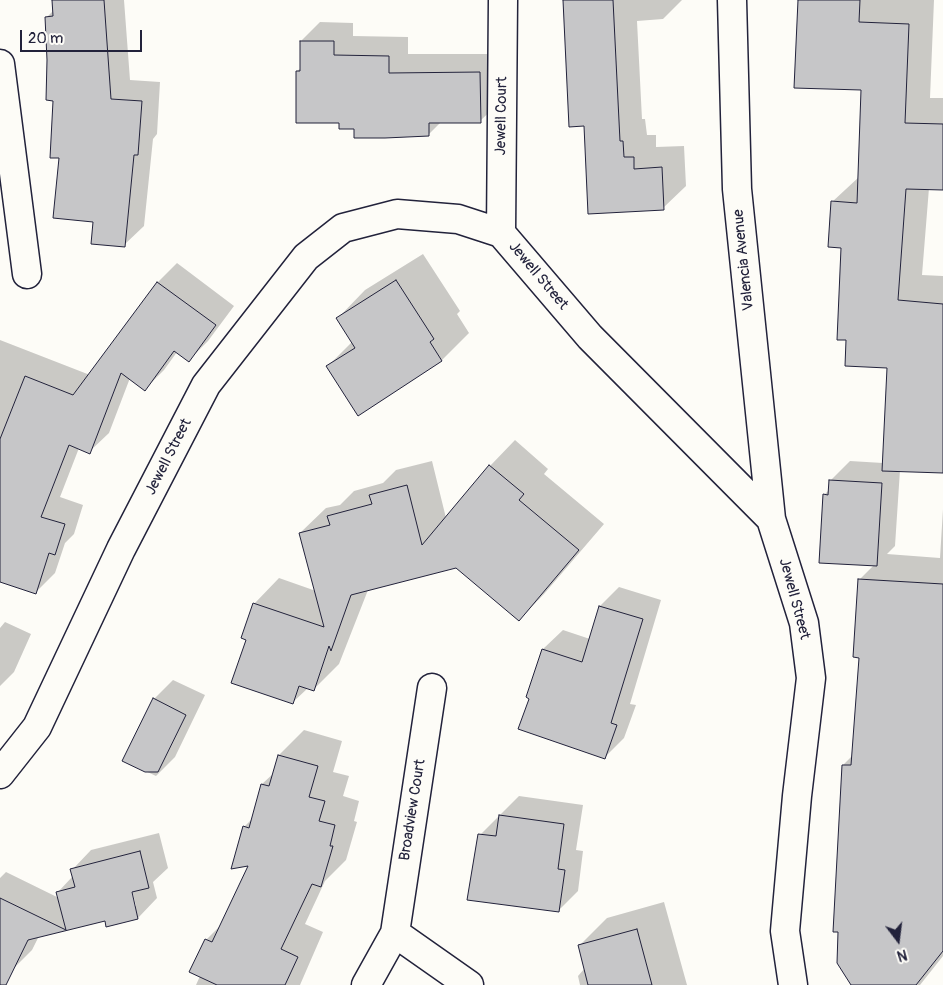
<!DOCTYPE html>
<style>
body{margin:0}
#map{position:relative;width:943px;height:985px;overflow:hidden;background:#fdfcf7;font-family:Pangolin,sans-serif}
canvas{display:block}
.north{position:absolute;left:873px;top:915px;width:50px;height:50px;-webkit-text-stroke:4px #fdfcf7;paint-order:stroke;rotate:165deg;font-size:14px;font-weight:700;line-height:20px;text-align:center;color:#22223b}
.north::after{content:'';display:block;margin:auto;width:18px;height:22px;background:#22223b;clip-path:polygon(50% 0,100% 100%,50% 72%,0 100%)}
.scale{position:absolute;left:20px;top:30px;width:122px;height:22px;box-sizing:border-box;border:2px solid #22223b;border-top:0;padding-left:6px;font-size:15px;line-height:18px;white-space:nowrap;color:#22223b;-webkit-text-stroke:4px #fdfcf7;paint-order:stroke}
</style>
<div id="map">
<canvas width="943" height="985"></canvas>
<div class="north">N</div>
<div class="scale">20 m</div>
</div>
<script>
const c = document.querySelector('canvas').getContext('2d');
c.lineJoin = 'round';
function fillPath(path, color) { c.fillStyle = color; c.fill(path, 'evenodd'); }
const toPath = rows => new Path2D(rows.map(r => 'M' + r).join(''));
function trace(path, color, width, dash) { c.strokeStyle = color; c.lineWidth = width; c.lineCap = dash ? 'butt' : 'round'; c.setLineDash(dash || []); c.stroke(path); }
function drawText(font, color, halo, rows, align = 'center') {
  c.font = font + ' Pangolin,sans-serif'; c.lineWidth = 5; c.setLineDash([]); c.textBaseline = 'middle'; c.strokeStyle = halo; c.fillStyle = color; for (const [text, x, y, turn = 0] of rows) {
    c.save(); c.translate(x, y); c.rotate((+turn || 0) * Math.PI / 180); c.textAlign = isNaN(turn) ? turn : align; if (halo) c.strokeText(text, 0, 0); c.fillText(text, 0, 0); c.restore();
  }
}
fillPath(toPath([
 [53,0,124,0,130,80,160,82,157,134,153,139,144,226,124,245,94,221,61,157,49,60,46,18,54,10],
 [564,0,682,0,663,19,637,21,642,119,645,119,647,135,656,135,656,147,684,146,686,186,663,208,585,125],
 [799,0,934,0,930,98,943,98,943,188,929,188,922,275,943,276,943,472,900,470,895,546,887,554,940,558,943,509,943,956,920,985,852,985,843,765,853,755,860,656,860,579,874,565,824,495,830,489,830,481,850,461,883,463,888,367,847,339,842,247,832,202,859,177,862,89],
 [320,22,353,23,353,36,408,37,408,54,499,54,500,102,480,121,441,122,428,135,355,128,340,122,297,71,301,68,301,41],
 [423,254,460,311,457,314,469,333,442,360,328,366,353,341,338,318,365,290],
 [177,263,234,306,208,341,189,360,177,352,164,370,145,389,130,378,109,433,89,452,79,448,60,497,83,505,74,534,65,543,55,573,36,592,0,581,0,340,90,375,158,282],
 [515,440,548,469,544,474,604,524,544,594,519,620,457,567,368,590,339,664,313,690,308,688,292,703,248,639,254,604,279,578,316,591,300,533,326,508,340,505,354,491,383,483,396,470,432,461,446,518,490,466],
 [619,587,661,600,630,704,636,705,624,738,605,757,530,698,543,649,563,630,590,639,600,606],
 [5,622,31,634,14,672,0,686,0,628],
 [173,680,205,695,175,757,156,776,124,761,154,699],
 [304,730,342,741,333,772,349,776,343,796,359,801,354,821,357,822,346,860,325,881,305,924,323,932,300,985,196,985,200,976,206,940,222,924,250,864,244,827,252,819,262,784,275,772,279,755],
 [519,796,583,805,576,850,583,851,578,891,558,911,480,835],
 [159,833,168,868,153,882,157,898,138,918,107,925,106,919,39,936,32,950,13,969,0,974,0,878,6,872,59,898,58,892,73,876,72,870,91,850],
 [129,886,131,886,136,906,134,906],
 [664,902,687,985,580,985,578,976,585,968,579,946,607,918]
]), '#0003');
const building = toPath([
 [52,0,104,0,111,99,142,101,138,155,134,155,125,247,91,244,93,222,53,218,59,158,50,158,53,101,46,100,47,60,45,17,53,16,52,0],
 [563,0,613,0,620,141,623,141,624,157,634,157,634,169,662,167,664,210,588,214,584,126,569,127,563,0],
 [798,0,860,0,859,22,909,24,905,123,943,124,943,190,906,189,898,300,943,304,943,473,882,471,887,368,845,366,846,340,837,340,841,248,828,247,831,201,857,203,861,90,794,88,798,0],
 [300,41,334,41,334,55,389,56,389,73,480,72,481,123,429,123,429,136,385,138,354,138,354,129,339,129,339,123,296,123,296,71,300,71,300,41],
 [396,280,434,339,430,342,442,361,358,416,326,366,355,348,336,318,396,280],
 [157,282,216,325,189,362,174,351,145,391,121,373,90,454,69,445,41,517,65,524,55,555,49,553,36,594,0,582,0,439,25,376,73,395,157,282],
 [489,465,524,494,519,500,579,550,519,621,456,568,351,595,331,651,329,646,314,691,299,686,293,704,231,683,246,640,241,638,253,603,324,627,299,533,330,525,327,516,372,504,369,495,407,485,422,545,489,465],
 [829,480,882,483,877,566,819,563,823,494,828,495,829,480],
 [858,579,943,584,943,951,916,985,851,985,837,963,838,932,833,932,842,765,851,765,859,658,853,657,858,579],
 [599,606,643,619,611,723,617,725,605,759,518,729,529,699,526,697,542,649,582,662,599,606],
 [153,698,186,715,158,772,145,772,122,761,153,698],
 [278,755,318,766,309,797,325,801,319,821,335,825,330,846,333,846,321,887,312,884,281,949,298,957,285,985,217,985,189,972,205,939,212,942,248,866,231,869,243,826,249,828,261,784,269,786,278,755],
 [499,815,564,824,558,869,565,870,559,912,467,900,478,834,496,836,499,815],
 [140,851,149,888,132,892,138,919,106,927,105,921,28,940,6,985,0,985,0,898,66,930,56,892,75,887,70,869,140,851],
 [637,929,652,985,588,985,578,945,637,929]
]);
fillPath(building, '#c6c6c8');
trace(building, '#22223b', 1);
const street = toPath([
 [732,0,737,189,771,519],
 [0,64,27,274],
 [501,233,503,0],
 [0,774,37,727,121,549,206,385,306,257,343,228,397,214,458,219,501,233,590,337,771,519,804,623,811,678,797,796,785,931,793,985],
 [395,933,432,688],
 [366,985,395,933,469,985]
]);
trace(street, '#22223b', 31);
trace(street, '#fdfcf7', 28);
drawText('15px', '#22223b', '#fdfcf7', [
 ["Jewell Court",502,116,-89],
 ["Valencia Avenue",744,260,-96],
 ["Jewell Street",538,276,50],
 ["Jewell Street",169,457,-63],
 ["Jewell Street",794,599,75],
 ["Broadview Court",413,810,-81]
]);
</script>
